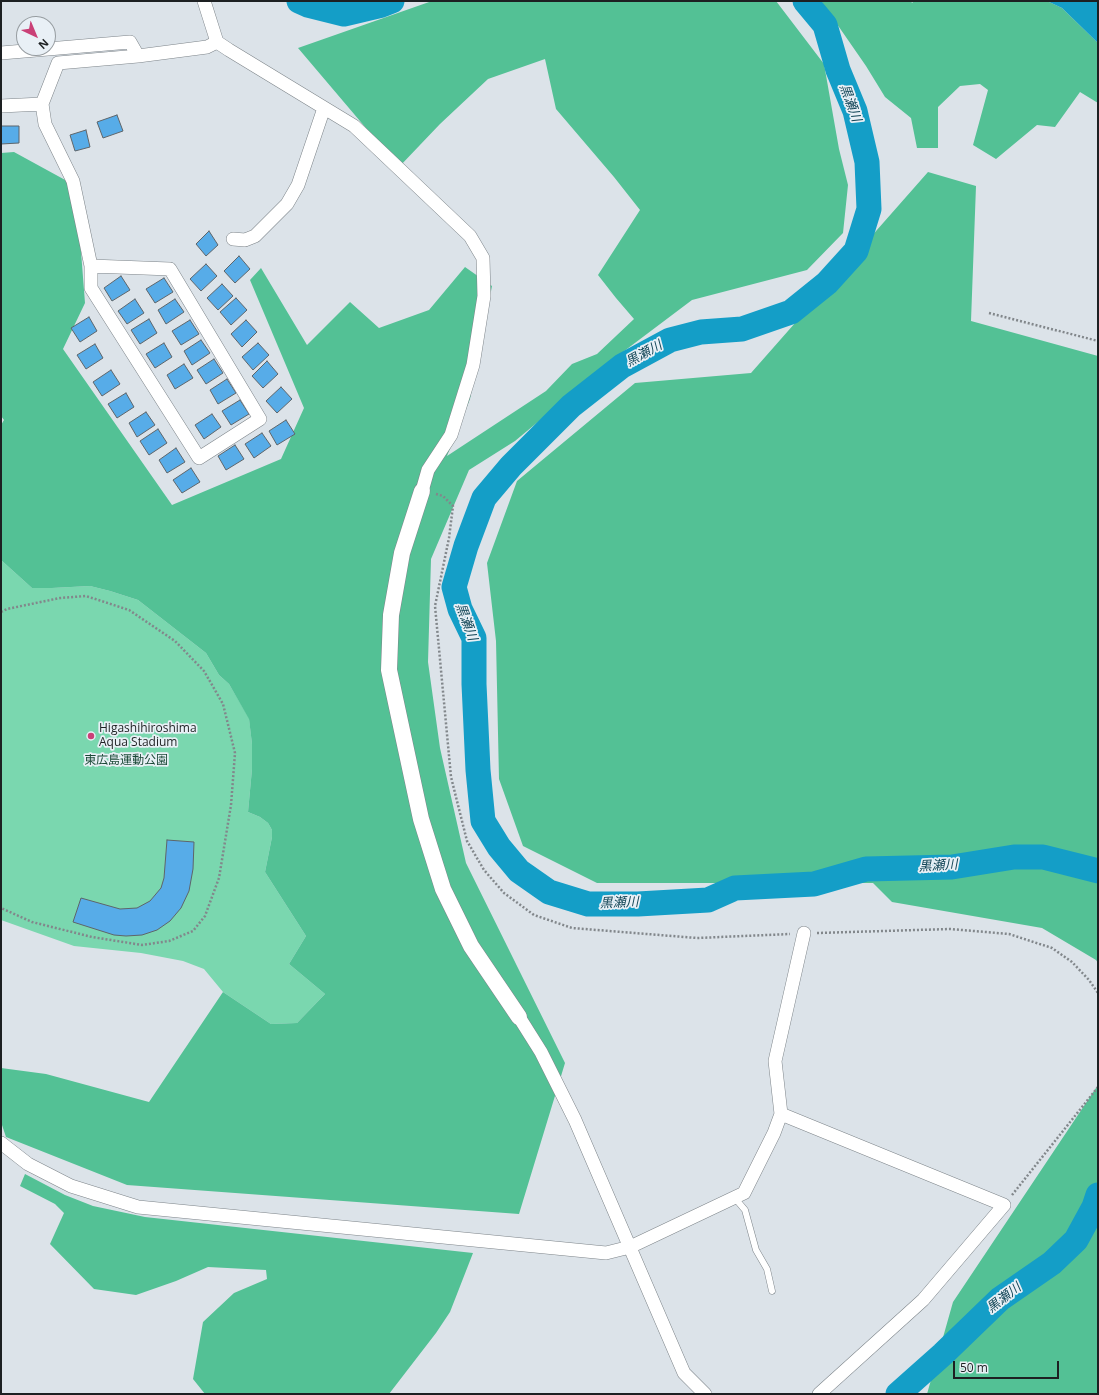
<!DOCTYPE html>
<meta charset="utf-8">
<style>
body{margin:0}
#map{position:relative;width:1099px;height:1395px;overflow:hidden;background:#dce3e9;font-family:"Open Sans",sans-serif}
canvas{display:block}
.frame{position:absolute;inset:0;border:2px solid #1d2022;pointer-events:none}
.north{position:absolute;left:16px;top:16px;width:40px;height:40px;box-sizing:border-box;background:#e9f0f6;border:1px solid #979da1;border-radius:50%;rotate:136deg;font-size:11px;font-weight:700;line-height:16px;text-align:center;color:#1d2022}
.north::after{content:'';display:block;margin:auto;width:14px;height:18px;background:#ca4077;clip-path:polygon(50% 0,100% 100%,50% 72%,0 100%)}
.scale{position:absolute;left:953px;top:1361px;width:106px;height:18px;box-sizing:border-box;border:2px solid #1d2022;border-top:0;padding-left:5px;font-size:12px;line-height:14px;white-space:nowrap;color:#1d2022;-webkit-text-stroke:3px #e9f0f6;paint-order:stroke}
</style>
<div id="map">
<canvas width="1099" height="1395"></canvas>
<div class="frame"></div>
<div class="north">N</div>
<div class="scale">50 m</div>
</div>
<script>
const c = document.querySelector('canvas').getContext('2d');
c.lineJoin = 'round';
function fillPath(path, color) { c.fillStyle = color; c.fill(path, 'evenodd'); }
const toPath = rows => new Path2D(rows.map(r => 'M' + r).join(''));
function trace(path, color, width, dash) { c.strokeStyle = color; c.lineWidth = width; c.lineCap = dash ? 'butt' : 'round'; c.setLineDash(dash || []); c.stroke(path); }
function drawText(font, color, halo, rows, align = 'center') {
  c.font = font + ' "Open Sans","Noto Sans JP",sans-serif'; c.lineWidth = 3.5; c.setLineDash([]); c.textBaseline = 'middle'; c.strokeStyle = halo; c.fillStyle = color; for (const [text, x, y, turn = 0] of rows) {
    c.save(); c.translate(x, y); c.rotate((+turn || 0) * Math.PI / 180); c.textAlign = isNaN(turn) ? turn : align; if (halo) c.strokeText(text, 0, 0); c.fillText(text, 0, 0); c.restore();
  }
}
fillPath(toPath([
 [1,560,32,588,52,588,90,586,110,591,138,600,206,653,219,675,229,684,249,718,252,744,252,769,248,812,260,817,268,823,272,830,272,837,265,872,306,936,289,964,325,994,297,1023,271,1024,223,992,204,969,183,961,141,953,74,946,1,920]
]), '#7ad7af');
fillPath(toPath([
 [432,1,776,1,824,64,839,149,848,185,843,233,807,270,692,300,611,361,515,441,469,470,431,559,428,662,440,748,466,863,565,1063,519,1214,127,1185,6,1137,1,1122,1,1068,46,1074,149,1102,223,992,271,1024,297,1023,325,994,289,964,306,936,265,872,272,837,272,830,268,823,260,817,248,812,252,769,252,744,249,719,229,684,219,675,206,653,138,600,110,591,90,586,52,588,32,588,1,560,1,425,4,420,1,416,1,153,14,152,67,181,79,226,85,303,63,349,172,505,281,459,304,408,250,280,261,268,307,345,350,302,379,328,429,310,465,267,492,286,470,399,447,456,546,391,572,364,597,354,634,319,616,298,598,275,640,210,614,177,556,109,545,59,488,79,440,124,399,167,298,48],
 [821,1,911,1,912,3,914,1,1047,1,1062,8,1098,43,1098,103,1080,92,1055,127,1037,125,996,159,973,145,988,90,980,84,960,86,938,107,938,148,917,148,911,118,885,97,866,66],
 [928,172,976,186,971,321,1098,356,1098,963,1096,960,1042,928,892,902,873,883,597,883,523,846,499,779,496,641,487,563,517,481,635,383,751,373],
 [1098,1085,1098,1394,927,1394,953,1302],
 [25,1174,65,1195,93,1206,145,1217,473,1253,450,1312,436,1333,389,1394,205,1394,193,1379,203,1322,234,1293,267,1279,266,1270,208,1267,176,1281,136,1295,94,1289,50,1244,64,1213,55,1204,20,1186]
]), '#53c195');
fillPath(toPath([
 [1047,1,1098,1,1098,43,1062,8]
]), '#149ec7');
trace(toPath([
 [299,1,308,5,344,14,382,5,392,1],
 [805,1,825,25,838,70,855,111,867,162,869,209,856,251,827,283,791,312,742,329,701,332,670,340,622,366,571,406,511,466,484,498,466,546,454,587,460,609,474,638,474,684,478,770,483,821,499,847,519,871,549,892,588,904,638,904,708,900,735,888,814,884,866,869,952,867,1014,857,1043,857,1098,871],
 [898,1394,943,1354,1000,1299,1052,1263,1076,1240,1094,1207,1098,1195]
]), '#149ec7', 25);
const building = toPath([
 [117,115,123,131,103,138,97,122,117,115],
 [1,126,19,126,19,143,1,144,1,126],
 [86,130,90,147,75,151,70,135,86,130],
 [209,231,218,245,206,256,196,244,209,231],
 [239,256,250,269,235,283,224,271,239,256],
 [206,264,217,276,201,291,190,279,206,264],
 [121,276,130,290,112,301,104,288,121,276],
 [164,278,173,292,155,303,146,289,164,278],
 [222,284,233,296,218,310,207,298,222,284],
 [236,298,247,310,231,325,220,312,236,298],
 [135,299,144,313,127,324,118,311,135,299],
 [175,299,184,312,166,324,158,310,175,299],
 [89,317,97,331,80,342,71,328,89,317],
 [149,319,157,333,140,344,131,330,149,319],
 [190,320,199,334,181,345,172,331,190,320],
 [246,320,257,332,242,347,231,334,246,320],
 [201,340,210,353,192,365,184,351,201,340],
 [164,343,172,357,155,368,146,354,164,343],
 [258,343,269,355,253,370,242,357,258,343],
 [95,344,103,358,86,369,77,355,95,344],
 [214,359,223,373,206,384,197,370,214,359],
 [267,361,278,374,263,388,252,376,267,361],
 [184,364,193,378,175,389,167,375,184,364],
 [111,370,120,384,102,396,93,382,111,370],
 [227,379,236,393,218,404,210,390,227,379],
 [281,387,292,399,277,413,266,401,281,387],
 [126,393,134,407,117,418,108,404,126,393],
 [240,400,249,414,231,425,222,411,240,400],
 [146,412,155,425,137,437,129,423,146,412],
 [212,414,221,427,204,439,195,425,212,414],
 [286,420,295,434,277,445,269,431,286,420],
 [158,429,167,443,149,455,140,441,158,429],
 [262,433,271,446,254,458,245,444,262,433],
 [235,445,244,459,226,470,218,456,235,445],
 [176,448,185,462,167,473,159,460,176,448],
 [191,468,200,482,182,493,173,480,191,468],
 [167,840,194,842,193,869,189,891,181,908,170,921,157,930,142,935,126,936,114,935,73,922,81,898,120,909,137,908,150,901,161,888,164,878,167,840]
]);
fillPath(building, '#57ace8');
trace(building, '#5e656a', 1);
const service = toPath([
 [734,1197,745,1210,756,1250,767,1269,772,1291]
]);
const minor = toPath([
 [204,1,217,42,229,50,354,126,470,236,483,258,484,296,473,365,451,435,428,470,422,491],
 [1,53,130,42,138,56],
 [1,106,42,104],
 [233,239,245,240,255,236,287,204,298,185,324,108],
 [91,266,170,269,260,419,199,458,91,288,91,266],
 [91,266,73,181,45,124,42,104,58,63,138,56,207,47,217,42],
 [519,1017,541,1052,575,1120,684,1373,705,1394],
 [781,1114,1004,1205,923,1300,819,1394],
 [1,1143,28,1164,71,1186,138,1207,606,1253,630,1247,744,1193,774,1133,781,1114,775,1061,804,933]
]);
const tertiary = toPath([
 [422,491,402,553,391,615,389,670,421,819,443,889,471,946,519,1017]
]);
trace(service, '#7d8489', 7);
trace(minor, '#7d8489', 14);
trace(tertiary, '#7d8489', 17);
trace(toPath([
 [989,313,1098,341],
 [436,494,443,496,453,506,449,538,435,606,451,777,467,841,484,870,504,893,534,915,572,928,697,938,790,934],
 [1,612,7,609,60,598,86,596,129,610,175,641,204,671,223,704,235,753,231,805,219,878,205,916,193,931,169,941,142,945,92,937,32,922,1,908],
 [817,933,950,929,1009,934,1052,948,1072,962,1089,980,1098,993],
 [1012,1195,1098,1087]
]), '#82878b', 2.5, [2, 2]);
trace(service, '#fff', 6);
trace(minor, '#fff', 13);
trace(tertiary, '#fff', 16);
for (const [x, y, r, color] of [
 [91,736,4,"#ca4077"]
]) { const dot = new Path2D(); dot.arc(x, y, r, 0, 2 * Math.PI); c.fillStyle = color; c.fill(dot); trace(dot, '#e9f0f6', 1.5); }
drawText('12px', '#1d2022', '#e9f0f6', [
 ["Higashihiroshima",99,729],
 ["Aqua Stadium",99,743]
], 'left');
drawText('12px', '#1b4937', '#e9f0f6', [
 ["東広島運動公園",126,761]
]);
drawText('italic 13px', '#134657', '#e9f0f6', [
 ["黒瀬川",850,103,70],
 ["黒瀬川",644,354,-29],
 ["黒瀬川",466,622,70],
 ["黒瀬川",938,866,-3],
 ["黒瀬川",619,903,-2],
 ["黒瀬川",1004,1298,-38]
]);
</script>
